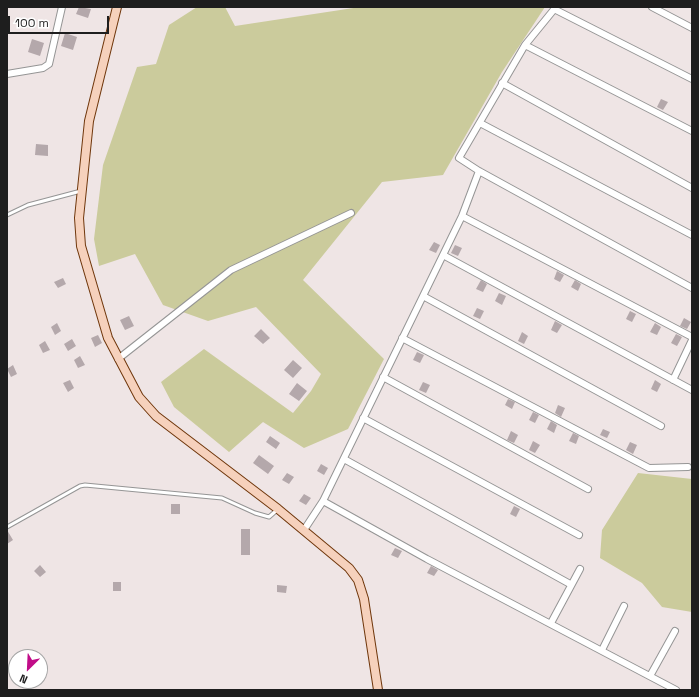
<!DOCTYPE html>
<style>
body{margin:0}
#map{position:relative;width:699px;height:697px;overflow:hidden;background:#efe5e5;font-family:"Space Grotesk",sans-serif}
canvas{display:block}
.frame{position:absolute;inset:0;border:8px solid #1e1e1e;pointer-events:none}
.north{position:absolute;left:8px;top:649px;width:40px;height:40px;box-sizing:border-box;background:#fff;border:1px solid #a5a5a5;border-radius:50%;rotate:204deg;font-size:11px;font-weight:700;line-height:16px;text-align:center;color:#1e1e1e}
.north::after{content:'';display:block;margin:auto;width:14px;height:18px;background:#c10c88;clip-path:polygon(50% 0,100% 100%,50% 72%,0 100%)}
.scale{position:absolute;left:8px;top:16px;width:101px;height:18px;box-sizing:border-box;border:2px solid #1e1e1e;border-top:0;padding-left:5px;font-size:12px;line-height:14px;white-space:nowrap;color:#1e1e1e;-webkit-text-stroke:3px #fff;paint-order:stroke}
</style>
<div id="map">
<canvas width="699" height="697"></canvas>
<div class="frame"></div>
<div class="north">N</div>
<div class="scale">100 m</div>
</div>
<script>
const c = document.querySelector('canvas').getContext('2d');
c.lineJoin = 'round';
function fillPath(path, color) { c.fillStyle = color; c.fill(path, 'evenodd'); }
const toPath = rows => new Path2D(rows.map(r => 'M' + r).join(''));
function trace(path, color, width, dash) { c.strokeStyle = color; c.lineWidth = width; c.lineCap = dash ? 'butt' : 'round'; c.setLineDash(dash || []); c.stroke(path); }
fillPath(toPath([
 [197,7,225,7,235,26,360,7,545,7,502,72,443,175,382,182,303,280,384,359,348,429,304,448,263,422,229,452,174,407,161,382,204,349,293,413,311,391,321,374,256,307,208,321,163,305,135,254,99,266,94,239,103,165,137,67,156,64,169,25],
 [638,473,692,479,692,612,662,607,642,583,600,558,602,530]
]), '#cbcb9c');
fillPath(toPath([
 [79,7,91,9,88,18,76,14],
 [65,33,77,37,73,50,61,46],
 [32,39,44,43,40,56,28,52],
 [661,99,668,102,663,110,657,107],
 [36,144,48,145,48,156,35,155],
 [434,242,440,245,436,253,429,250],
 [455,245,462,248,458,256,451,253],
 [557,271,564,275,560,282,554,279],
 [63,278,66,284,58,288,54,282],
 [481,280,487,284,483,292,476,289],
 [575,280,581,284,578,291,571,287],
 [499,293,506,296,502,305,495,301],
 [477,308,484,311,480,319,473,316],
 [630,311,636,314,632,322,626,319],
 [129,316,134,326,125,330,120,320],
 [684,318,691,322,687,329,680,326],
 [555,321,562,325,557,333,551,330],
 [57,323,61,331,55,335,51,327],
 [655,323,661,327,657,335,650,332],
 [261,329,270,338,263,344,254,336],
 [522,332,528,336,524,344,518,341],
 [676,334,682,337,677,346,671,343],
 [98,335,102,343,95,347,91,338],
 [72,339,76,346,68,351,64,344],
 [45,341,50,350,43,353,39,345],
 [417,352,424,355,420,363,413,360],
 [80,356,85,365,78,368,74,360],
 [293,360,302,368,293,378,284,370],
 [13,365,17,374,11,377,7,369],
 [70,380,74,388,68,392,63,383],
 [655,380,661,384,657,392,651,389],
 [423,382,430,385,426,393,419,390],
 [297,383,307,391,299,401,289,394],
 [508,399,515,402,512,409,505,405],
 [558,405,565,408,561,417,555,413],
 [533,412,539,415,535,423,529,420],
 [551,421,557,425,554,433,547,429],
 [603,429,610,432,607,438,600,435],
 [511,431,518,435,514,443,507,440],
 [573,433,579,436,576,444,569,441],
 [270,436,280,443,276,449,266,442],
 [533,441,540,445,535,453,529,450],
 [630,442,637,445,633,454,626,450],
 [259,455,274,466,268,474,253,463],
 [321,464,328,468,324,475,317,471],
 [287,473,294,477,289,484,282,480],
 [304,494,311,498,306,505,299,501],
 [171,504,180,504,180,514,171,514],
 [514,506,520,509,516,517,510,514],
 [241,529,250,529,250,555,241,555],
 [7,530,13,540,7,544],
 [395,548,402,551,398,558,391,555],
 [40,565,46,572,40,577,34,571],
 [431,566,438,570,434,576,427,573],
 [113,582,121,582,121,591,113,591],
 [277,585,287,586,286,593,277,592]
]), '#b4a8ab');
const lane = toPath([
 [7,215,28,205,81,191],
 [7,527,80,486,85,485,222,498,255,513,269,517,277,510]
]);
const street = toPath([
 [556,7,525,45,459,158,479,171,692,288],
 [652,7,692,28],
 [554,9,692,79],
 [525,45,692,131],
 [7,74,43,68,49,64,62,7],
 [502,83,692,188],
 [480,123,692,235],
 [462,216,692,337],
 [443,255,692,390],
 [423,296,661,426],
 [402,338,649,468,688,467],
 [118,359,231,270,351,213],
 [383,377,588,489],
 [673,380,692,340],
 [363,418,579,535],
 [344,459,570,584],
 [323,501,427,559,676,690],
 [304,530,323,501,423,296,462,216,479,171],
 [551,623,580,569],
 [602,650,624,606],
 [650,676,675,631]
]);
const secondary = toPath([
 [117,7,89,121,79,218,81,246,108,338,139,397,156,416,278,509,349,568,358,580,364,599,378,690]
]);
trace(lane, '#959595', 5);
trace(street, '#959595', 8);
trace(secondary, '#6f360b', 10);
trace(lane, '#fff', 3);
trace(street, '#fff', 6);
trace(secondary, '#f6d1bc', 8);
</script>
